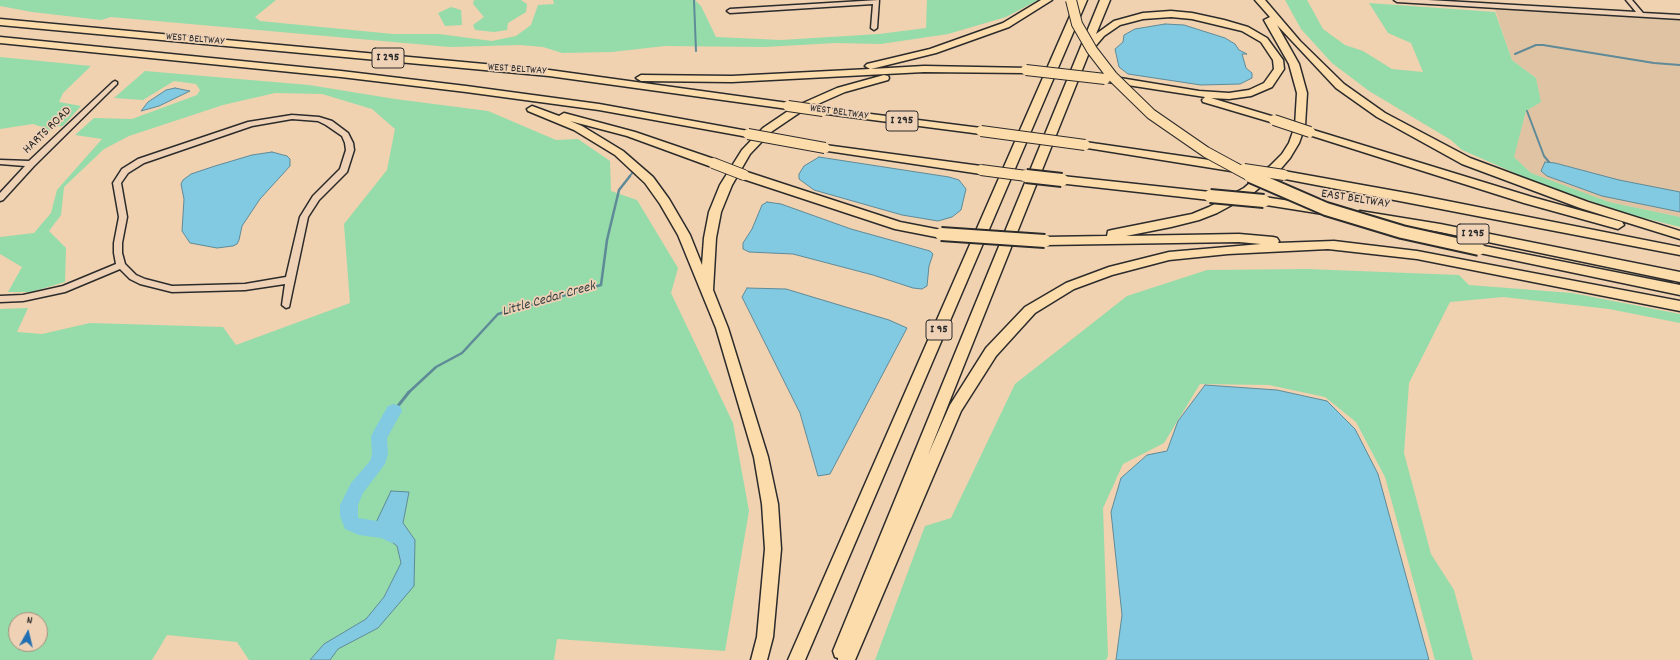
<!DOCTYPE html>
<style>
body{margin:0}
#map{position:relative;width:1680px;height:660px;overflow:hidden;background:#f0d1b0;font-family:Dekko,sans-serif}
canvas{display:block}
.north{position:absolute;left:8px;top:612px;width:40px;height:40px;box-sizing:border-box;background:#efd2b6;border:1px solid #a18f7e;border-radius:50%;rotate:8deg;font-size:11px;font-weight:700;line-height:16px;text-align:center;color:#2b2b2b}
.north::after{content:'';display:block;margin:auto;width:14px;height:18px;background:#1f6fb2;clip-path:polygon(50% 0,100% 100%,50% 72%,0 100%)}
</style>
<div id="map">
<canvas width="1680" height="660"></canvas>
<div class="north">N</div>
</div>
<script>
const c = document.querySelector('canvas').getContext('2d');
c.lineJoin = 'round';
function fillPath(path, color) { c.fillStyle = color; c.fill(path, 'evenodd'); }
const toPath = rows => new Path2D(rows.map(r => 'M' + r).join(''));
function trace(path, color, width, dash) { c.strokeStyle = color; c.lineWidth = width; c.lineCap = dash ? 'butt' : 'round'; c.setLineDash(dash || []); c.stroke(path); }
function drawText(font, color, halo, rows, align = 'center') {
  c.font = font + ' Dekko,sans-serif'; c.lineWidth = 3.5; c.setLineDash([]); c.textBaseline = 'middle'; c.strokeStyle = halo; c.fillStyle = color; for (const [text, x, y, turn = 0] of rows) {
    c.save(); c.translate(x, y); c.rotate((+turn || 0) * Math.PI / 180); c.textAlign = isNaN(turn) ? turn : align; if (halo) c.strokeText(text, 0, 0); c.fillText(text, 0, 0); c.restore();
  }
}
fillPath(toPath([
 [1494,7,1680,18,1680,217,1609,202,1531,173,1513,156,1536,78,1512,60]
]), '#e0c3a2');
fillPath(toPath([
 [0,0,276,0,255,17,260,21,393,34,439,34,492,41,516,36,531,25,538,5,554,4,553,0,695,0,701,6,716,37,781,40,879,34,926,28,927,0,1038,0,1006,17,948,34,881,44,835,43,765,47,665,46,612,52,562,53,543,47,520,45,450,47,111,17,101,20,32,12,0,6],
 [474,0,521,0,527,4,526,12,508,23,507,30,494,32,475,30,473,25,484,17,473,4],
 [1285,0,1307,0,1323,29,1345,45,1363,51,1392,69,1423,72,1411,43,1388,33,1369,3,1495,12,1512,60,1536,78,1541,102,1526,111,1514,157,1531,173,1609,202,1680,217,1680,227,1632,215,1540,184,1462,150,1451,140,1369,91,1332,63,1301,29],
 [451,7,461,10,462,25,445,26,438,13],
 [0,57,91,66,63,93,59,102,81,106,63,126,54,127,43,137,34,137,42,127,33,124,0,129],
 [145,71,309,85,395,99,488,111,556,140,578,139,610,161,611,191,637,200,678,268,671,293,733,423,749,511,725,651,557,639,554,660,330,660,338,649,378,628,415,540,403,523,409,492,384,536,397,546,402,563,384,597,366,619,324,644,310,660,249,660,237,642,167,635,152,660,0,660,0,309,28,308,17,332,42,334,90,323,223,327,236,345,350,303,344,224,387,170,395,129,372,109,322,94,275,93,223,105,129,136,104,149,64,187,61,215,49,231,66,248,65,282,31,292,8,292,22,267,0,254,0,237,34,233,51,213,57,190,102,139,75,135,94,118,132,119,197,95,200,90,196,84,174,81,143,100,114,98],
 [16,620,40,620,40,644,16,644],
 [1307,269,1459,275,1469,285,1572,293,1680,314,1680,323,1609,309,1503,297,1450,302,1409,383,1404,453,1431,554,1454,590,1473,660,1435,660,1385,477,1356,422,1325,397,1269,385,1200,384,1164,443,1123,464,1103,508,1108,656,1106,660,875,660,925,526,951,518,1015,384,1127,296,1207,270]
]), '#95dcaa');
const water = toPath([
 [1165,24,1184,25,1225,38,1235,44,1239,50,1247,54,1242,54,1246,68,1252,73,1252,78,1240,84,1201,85,1128,74,1119,67,1115,49,1123,42,1124,35,1135,29,1165,24],
 [175,88,190,91,159,106,141,111,148,102,166,90,175,88],
 [272,152,287,156,290,159,290,166,260,199,242,226,239,240,237,244,233,246,217,248,190,243,182,231,184,199,181,184,183,180,191,174,215,166,252,155,272,152],
 [819,157,949,177,959,180,966,189,961,210,952,217,938,221,902,215,814,190,799,179,799,174,804,166,819,157],
 [1545,162,1555,163,1619,180,1680,192,1680,212,1602,196,1547,176,1541,171,1545,162],
 [767,202,781,204,851,229,930,251,933,254,929,266,927,286,922,289,913,288,873,275,793,254,749,252,743,249,743,243,752,229,762,205,767,202],
 [747,288,786,289,889,320,907,328,830,474,818,476,800,413,742,297,747,288],
 [1205,385,1277,390,1327,401,1355,429,1378,474,1429,660,1116,660,1122,615,1111,512,1121,478,1147,455,1167,451,1178,421,1205,385],
 [391,491,409,492,403,523,415,540,414,586,378,628,338,649,330,660,310,660,324,644,366,619,384,597,401,563,397,546,384,536,372,531,391,491]
]);
fillPath(water, '#81cae1');
trace(water, '#5f8a98', 1);
trace(toPath([
 [694,0,696,51],
 [1515,54,1536,45,1543,45,1654,63,1680,65],
 [1527,111,1544,156,1549,162],
 [629,177,633,172]
]), '#5f8a98', 2);
trace(toPath([
 [408,393,436,367,462,353,498,314,601,285,607,240,619,190,630,176]
]), '#5f8a98', 2.5);
trace(toPath([
 [394,411,409,392]
]), '#5f8a98', 3);
fillPath(toPath([
 [394,404,400,406,402,411,387,438,388,454,385,464,363,493,358,505,358,518,384,522,398,529,401,535,398,541,392,543,381,538,359,535,345,529,340,516,340,505,351,483,370,461,372,454,371,437,373,432,388,406,394,404]
]), '#81cae1');
const minor = toPath([
 [879,0,877,28,874,30,871,28,873,4,730,13,727,11,730,9,879,0],
 [1394,0,1428,0,1636,12,1626,0,1632,0,1643,13,1680,15,1680,19,1397,2,1394,0],
 [115,81,117,82,117,84,34,166,3,200,0,201,0,193,25,166,0,164,0,160,29,161,113,82,115,81],
 [292,115,319,117,332,121,348,133,353,143,354,150,347,172,319,200,308,217,289,307,286,308,282,305,285,284,245,290,172,292,140,284,130,279,120,269,65,292,23,301,0,302,0,296,23,295,63,286,116,264,114,253,114,243,119,217,113,183,122,169,138,159,248,122,292,115],
 [292,119,318,121,326,125,342,136,345,143,346,150,340,169,313,196,300,217,286,277,245,284,172,286,145,279,136,275,125,264,122,253,122,243,127,217,121,183,128,173,144,163,252,126,292,119]
]);
const highway = toPath([
 [1041,0,1052,0,1009,27,936,53,871,69,924,66,1029,68,1031,70,1026,73,924,72,732,82,641,81,636,78,641,75,732,76,870,69,865,66,867,64,930,49,1003,23,1041,0],
 [1077,0,1087,0,805,660,788,660,1077,0],
 [1100,0,1110,0,1096,34,1114,21,1143,13,1171,11,1192,13,1224,20,1248,27,1267,38,1283,60,1284,69,1272,87,1251,96,1229,99,1211,98,1278,118,1279,120,1274,123,1203,102,1202,100,1205,97,1108,82,1103,79,1108,76,1199,91,1229,93,1249,90,1264,83,1274,69,1273,60,1261,42,1242,31,1192,19,1171,17,1143,19,1120,25,1104,36,1093,49,1090,50,928,455,950,405,986,348,1025,307,1066,283,1109,267,1169,252,1261,244,1239,242,1045,245,1041,244,1039,241,1041,238,1045,237,1107,236,1108,231,1112,230,1192,214,1209,207,1244,188,1270,166,1282,154,1289,143,1295,126,1297,93,1289,64,1264,20,1270,17,1255,0,1265,0,1300,41,1344,84,1385,113,1470,158,1588,202,1680,231,1680,239,1580,208,1462,164,1377,117,1336,88,1277,25,1299,64,1307,93,1305,126,1299,143,1290,158,1278,172,1252,194,1217,213,1199,220,1171,227,1126,236,1239,234,1273,237,1277,238,1279,241,1278,243,1334,241,1417,251,1680,301,1680,311,1417,259,1328,249,1228,254,1169,260,1112,275,1074,289,1035,313,996,356,961,411,855,660,838,660,838,658,835,657,833,651,1100,0],
 [0,19,549,70,788,103,793,106,788,109,549,76,0,25,0,19],
 [0,37,341,71,466,86,599,104,748,131,753,134,748,137,599,110,466,92,341,77,0,43,0,37],
 [884,75,888,76,889,78,888,80,845,92,802,111,771,132,750,154,732,185,721,212,716,238,713,290,728,328,768,457,778,504,781,549,773,637,767,660,751,660,757,637,765,549,762,504,754,457,716,328,678,235,660,204,645,183,615,155,574,130,528,111,527,109,532,106,559,116,564,113,635,132,717,160,719,163,717,166,709,166,627,136,570,121,582,126,623,151,653,177,669,199,690,235,702,265,704,238,709,212,720,185,742,150,763,128,794,107,837,88,884,75],
 [823,108,981,128,986,131,981,134,819,113,818,111,819,109,823,108],
 [1310,129,1532,197,1622,222,1624,225,1618,229,1524,203,1306,134,1305,132,1310,129],
 [1085,142,1237,164,1243,168,1237,172,1081,147,1080,145,1081,143,1085,142],
 [825,145,981,166,987,170,981,174,821,150,820,148,821,146,825,145],
 [744,171,900,222,941,230,945,231,947,234,945,237,941,238,895,229,740,178,738,175,740,172,744,171],
 [1284,171,1412,194,1680,247,1680,255,1280,178,1278,175,1284,171],
 [1062,176,1210,192,1216,196,1210,200,1058,183,1056,180,1058,177,1062,176],
 [1264,197,1323,206,1329,210,1323,214,1260,204,1258,201,1264,197],
 [1360,211,1440,224,1680,272,1680,282,1440,232,1356,218,1354,215,1360,211],
 [1479,245,1680,285,1680,295,1475,252,1473,249,1475,246,1479,245]
]);
trace(minor, '#2b2b2b', 3);
trace(highway, '#2b2b2b', 3);
fillPath(minor, '#efd2b6');
fillPath(highway, '#fddcac');
const highwayBridgeFar1 = toPath([
 [1071,0,1077,24,1092,50,1112,76,1151,114,1206,152,1252,177],
 [1026,70,1105,79],
 [788,106,823,111],
 [1274,120,1310,132],
 [981,131,1085,145],
 [748,134,825,148],
 [713,163,744,175],
 [1244,169,1284,175],
 [981,170,1034,177]
]);
const highwayBridge = toPath([
 [1026,176,1062,180],
 [1250,176,1326,209,1402,232,1479,249],
 [1210,196,1264,201],
 [941,234,1045,241]
]);
trace(highwayBridgeFar1, '#2b2b2b', 12, []);
trace(highwayBridge, '#2b2b2b', 16, []);
trace(highwayBridgeFar1, '#fddcac', 10);
trace(highwayBridge, '#fddcac', 12);
drawText('11px', '#2b2b2b', '#efd2b6', [
 ["WEST BELTWAY",195,40,5],
 ["WEST BELTWAY",517,70,4],
 ["WEST BELTWAY",839,113,8]
]);
for (const [x, y, w] of [
 [388,58,32],
 [902,121,32],
 [1473,234,32],
 [939,330,26]
]) { const box = new Path2D(); box.roundRect(x - w / 2, y - 10, w, 20, 3); c.fillStyle = '#efd2b6'; c.fill(box); trace(box, '#2b2b2b', 1); }
drawText('bold 12px', '#2b2b2b', null, [
 ["I 295",388,58],
 ["I 295",902,121],
 ["I 295",1473,234],
 ["I 95",939,330]
]);
drawText('13px', '#2b2b2b', '#efd2b6', [
 ["HARTS ROAD",48,131,-44],
 ["EAST BELTWAY",1355,200,9]
]);
drawText('italic 14px', '#384346', '#efd2b6', [
 ["Little Cedar Creek",549,300,-16]
]);
</script>
